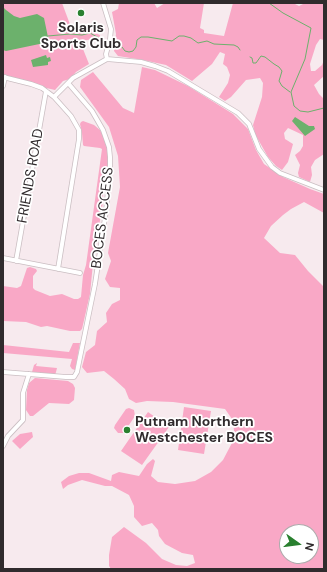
<!DOCTYPE html>
<style>
body{margin:0}
#map{position:relative;width:327px;height:572px;overflow:hidden;background:#f7eaee;font-family:"DM Sans",sans-serif}
canvas{display:block}
.frame{position:absolute;inset:0;border:4px solid #302b2d;pointer-events:none}
.north{position:absolute;left:279px;top:524px;width:40px;height:40px;box-sizing:border-box;background:#fff;border:1px solid #acaaab;border-radius:50%;rotate:104deg;font-size:11px;font-weight:700;line-height:16px;text-align:center;color:#302b2d}
.north::after{content:'';display:block;margin:auto;width:14px;height:18px;background:#29802f;clip-path:polygon(50% 0,100% 100%,50% 72%,0 100%)}
</style>
<div id="map">
<canvas width="327" height="572"></canvas>
<div class="frame"></div>
<div class="north">N</div>
</div>
<script>
const c = document.querySelector('canvas').getContext('2d');
c.lineJoin = 'round';
function fillPath(path, color) { c.fillStyle = color; c.fill(path, 'evenodd'); }
const toPath = rows => new Path2D(rows.map(r => 'M' + r).join(''));
function trace(path, color, width, dash) { c.strokeStyle = color; c.lineWidth = width; c.lineCap = dash ? 'butt' : 'round'; c.setLineDash(dash || []); c.stroke(path); }
function drawText(font, color, halo, rows, align = 'center') {
  c.font = font + ' "DM Sans",sans-serif'; c.lineWidth = 3.5; c.setLineDash([]); c.textBaseline = 'middle'; c.strokeStyle = halo; c.fillStyle = color; for (const [text, x, y, turn = 0] of rows) {
    c.save(); c.translate(x, y); c.rotate((+turn || 0) * Math.PI / 180); c.textAlign = isNaN(turn) ? turn : align; if (halo) c.strokeText(text, 0, 0); c.fillText(text, 0, 0); c.restore();
  }
}
fillPath(toPath([
 [3,3,62,3,71,27,76,30,92,29,95,33,100,35,100,37,98,41,93,39,81,41,81,44,89,64,76,72,70,79,63,81,55,90,3,78],
 [119,3,154,3,157,8,165,3,204,3,200,28,204,30,204,33,224,36,233,3,293,3,299,6,305,3,324,3,324,40,320,39,316,45,310,64,311,71,315,71,322,65,324,60,324,76,314,85,319,94,324,99,324,154,315,160,311,167,312,175,310,182,299,177,298,173,300,165,295,155,300,151,303,146,303,135,288,128,284,133,285,139,293,144,288,162,282,170,276,166,268,157,255,134,253,125,262,97,263,83,260,78,246,80,231,97,225,101,219,97,228,83,230,75,227,67,223,64,225,54,220,52,212,64,192,81,166,65,143,60,118,56,114,51,116,34,112,12,118,9],
 [142,67,155,70,188,86,233,114,248,129,256,150,264,164,283,177,310,189,324,194,324,213,304,202,291,209,283,215,271,226,264,238,280,253,295,255,308,271,324,287,324,569,111,569,109,566,109,555,112,537,124,527,146,543,162,559,176,565,187,566,195,563,193,555,182,553,165,544,159,536,158,530,152,523,142,526,134,517,134,506,129,495,112,486,105,486,82,480,68,485,63,489,61,482,69,476,79,473,89,473,111,481,112,475,119,472,139,476,147,464,153,459,155,461,151,476,158,482,175,484,195,481,211,472,223,460,233,441,234,430,232,419,225,409,173,402,147,401,136,403,129,399,125,389,114,379,104,371,87,373,82,367,86,352,95,345,97,331,107,322,106,313,112,304,120,300,120,288,110,287,105,279,111,261,108,253,120,187,118,156,109,127,80,87,81,80,93,72,123,108,134,113],
 [287,532,311,532,311,556,287,556],
 [83,121,94,125,100,130,105,139,108,151,108,164,106,180,103,192,103,202,93,263,90,294,82,329,80,331,70,331,47,326,41,327,26,322,3,321,3,286,17,288,21,286,27,268,30,267,36,269,37,271,33,276,33,288,35,290,50,296,62,294,74,299,78,299,81,297,83,275,86,265,102,149,100,148,84,146,83,145,82,133,80,124,81,122],
 [73,343,80,343,75,370,72,369,70,366,72,359,3,353,3,345,69,352],
 [37,363,36,366,57,368,56,372,55,375,33,374,32,372,34,365],
 [35,378,68,381,73,384,75,388,74,400,69,404,49,403,33,416,30,416,26,410,27,390,29,383],
 [184,407,211,411,204,454,178,450],
 [129,408,134,410,135,416,125,431,123,433,118,433,114,428,115,425,126,409],
 [148,412,169,427,142,465,121,451],
 [32,432,33,437,20,449,12,441,20,434]
]), '#f9a8c6');
fillPath(toPath([
 [3,7,6,10,14,16,20,18,37,14,44,18,49,42,6,51,3,50],
 [46,55,47,58,50,57,51,61,48,62,48,65,33,67,31,60],
 [295,117,309,126,314,126,315,129,305,136,292,121]
]), '#6cb16c');
trace(toPath([
 [269,3,283,13,311,28,305,59,291,92,294,106,300,111,308,112,324,108],
 [48,36,70,34,82,35,90,33,99,38],
 [103,40,107,41],
 [113,43,116,44,122,47,125,51,129,52,133,51,136,47,137,40,141,37,148,37,172,41,179,36,184,36,191,38,198,43,207,41,214,44,234,45,238,47,240,50],
 [250,57,252,58,253,63,256,63,261,56,265,57,274,64,279,67,282,71,279,81,282,86,290,92]
]), '#6cb16c', 1);
const street = toPath([
 [103,3,111,29,110,39,106,54,107,59],
 [3,77,31,84,42,88,54,97,71,116,79,130,79,139,58,269],
 [3,86,5,77],
 [54,97,73,78,107,59,141,62,155,66,168,71,238,113,249,124,259,149,272,167,280,173,324,190],
 [3,258,80,273],
 [16,261,46,91],
 [3,372,66,377,74,377,77,372,95,284,106,211,110,170,110,157,109,147,103,130,92,111,68,83],
 [3,446,8,436,23,420,23,393,29,374]
]);
trace(street, '#cabec2', 5.5);
trace(street, '#fff', 4);
for (const [x, y, r, color] of [
 [81,13,4,"#29802f"],
 [127,430,4,"#29802f"]
]) { const dot = new Path2D(); dot.arc(x, y, r, 0, 2 * Math.PI); c.fillStyle = color; c.fill(dot); trace(dot, '#fff', 1.5); }
drawText('bold 14px', '#302b2d', '#fff', [
 ["Solaris",81,28],
 ["Sports Club",81,44],
 ["Putnam Northern",135,422,"left"],
 ["Westchester BOCES",135,438,"left"]
]);
drawText('14px', '#302b2d', '#fff', [
 ["FRIENDS ROAD",31,176,-80],
 ["BOCES ACCESS",103,218,-83]
]);
</script>
